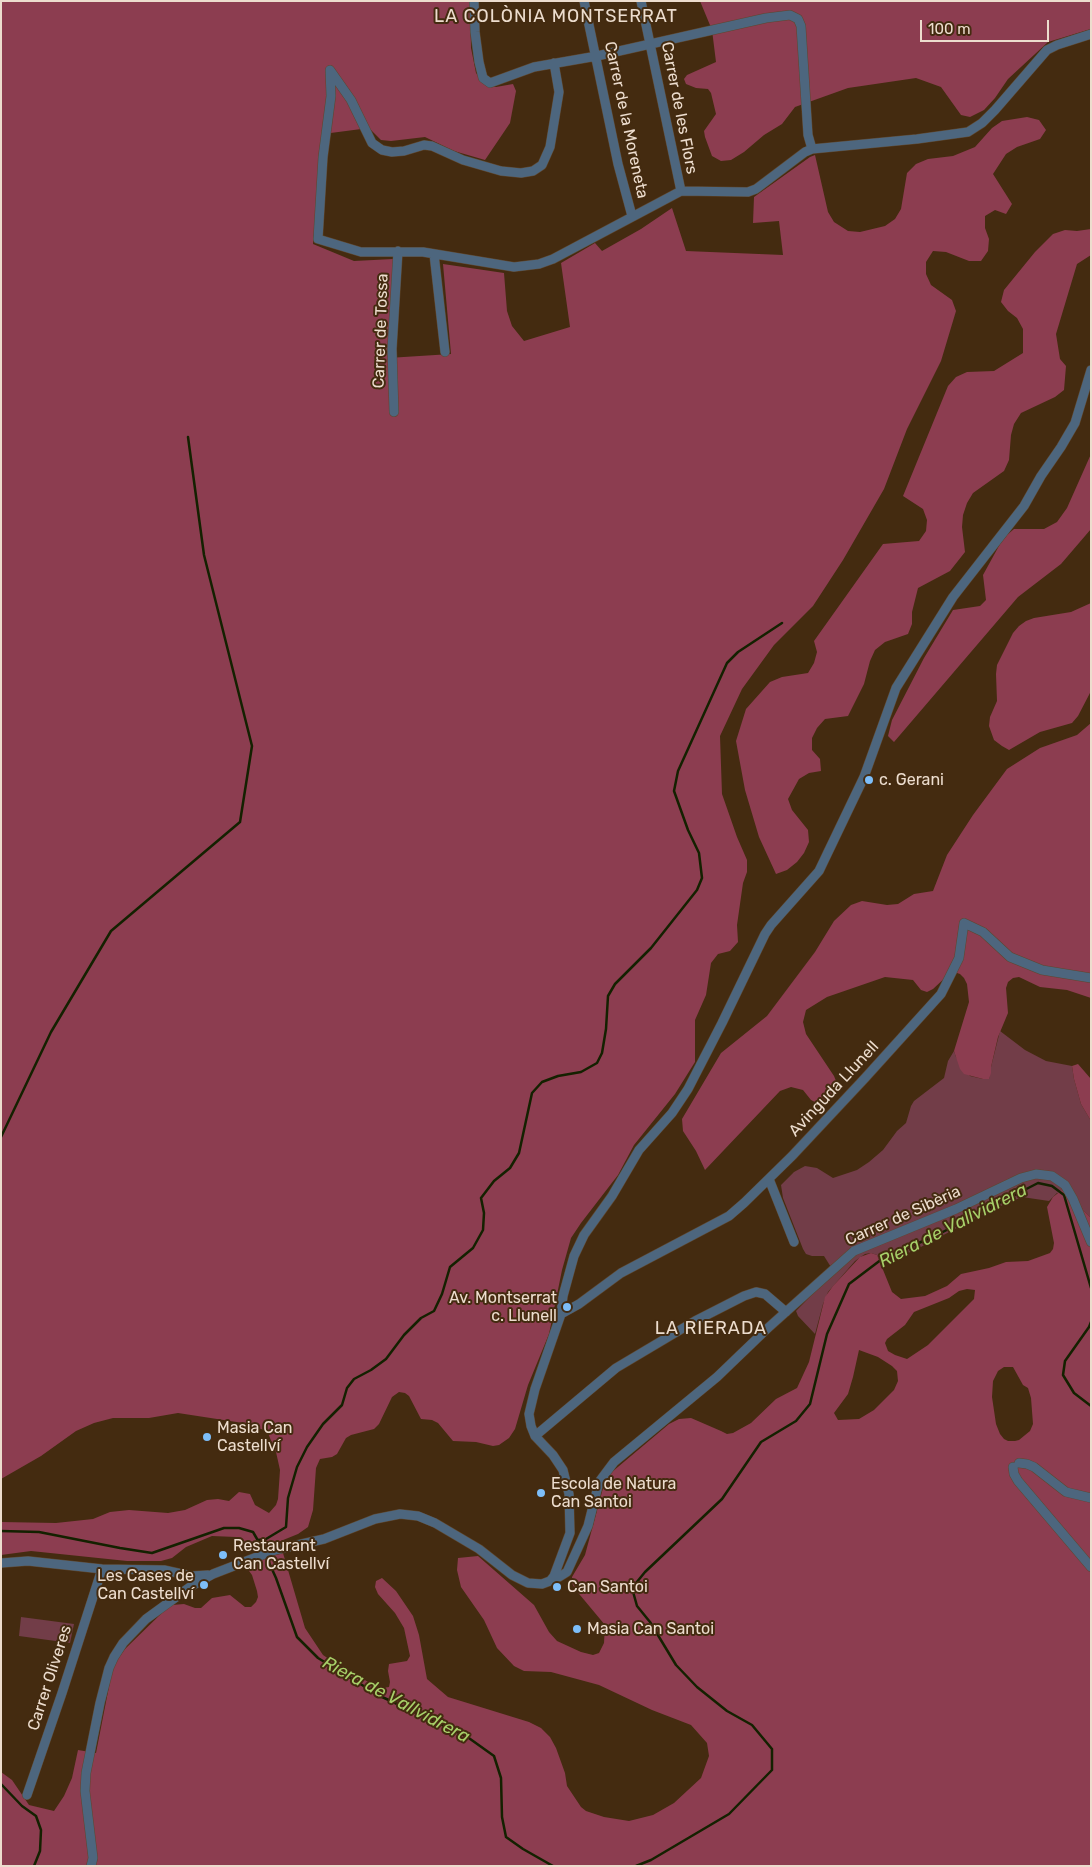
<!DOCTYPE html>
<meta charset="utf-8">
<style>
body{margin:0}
#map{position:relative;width:1092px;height:1867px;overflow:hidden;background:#442b10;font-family:Rubik,sans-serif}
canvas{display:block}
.frame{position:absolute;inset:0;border:2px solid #edddce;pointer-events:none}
.scale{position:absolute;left:920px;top:20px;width:129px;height:22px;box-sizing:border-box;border:2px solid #edddce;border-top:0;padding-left:6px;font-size:15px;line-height:18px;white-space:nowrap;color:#edddce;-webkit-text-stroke:4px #442b10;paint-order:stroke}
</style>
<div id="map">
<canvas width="1092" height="1867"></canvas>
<div class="frame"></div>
<div class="scale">100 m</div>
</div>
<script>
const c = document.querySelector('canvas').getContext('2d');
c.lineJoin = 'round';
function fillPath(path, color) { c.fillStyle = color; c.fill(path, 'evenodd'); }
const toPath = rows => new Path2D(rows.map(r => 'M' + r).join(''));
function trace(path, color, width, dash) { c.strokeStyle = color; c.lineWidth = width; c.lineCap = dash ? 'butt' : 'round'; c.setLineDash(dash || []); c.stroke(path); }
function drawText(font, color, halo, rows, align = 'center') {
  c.font = font + ' Rubik,sans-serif'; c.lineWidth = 4; c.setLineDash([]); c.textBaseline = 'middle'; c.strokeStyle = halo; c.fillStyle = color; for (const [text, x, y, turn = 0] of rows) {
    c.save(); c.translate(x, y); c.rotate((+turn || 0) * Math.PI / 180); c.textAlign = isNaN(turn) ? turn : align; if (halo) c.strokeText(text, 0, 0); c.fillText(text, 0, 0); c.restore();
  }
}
fillPath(toPath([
 [1000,1031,1025,1050,1046,1061,1072,1066,1074,1079,1081,1104,1091,1121,1091,1218,1083,1210,1077,1199,1057,1193,1049,1201,1022,1197,991,1210,917,1249,881,1265,877,1255,871,1253,865,1254,855,1261,828,1292,823,1304,815,1334,798,1316,796,1311,834,1272,824,1256,812,1256,806,1254,803,1249,783,1198,781,1185,794,1172,805,1166,817,1168,833,1178,857,1170,869,1162,883,1150,897,1131,906,1123,911,1106,914,1101,944,1078,948,1061,954,1051,956,1057,970,1076,983,1079,989,1079,991,1067],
 [21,1617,74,1624,70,1643,19,1636]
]), '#723d48');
fillPath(toPath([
 [1,1,470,1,471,48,476,73,485,85,496,87,513,84,516,91,510,123,485,160,454,151,425,137,391,141,381,140,369,128,323,134,313,244,354,261,393,259,394,284,388,358,451,354,443,264,504,273,507,311,512,326,524,341,570,327,561,263,595,243,602,251,641,229,672,208,686,251,783,255,779,221,753,223,754,197,810,157,815,155,828,212,834,222,848,231,860,232,885,226,895,219,901,209,907,173,916,164,928,159,953,156,975,147,992,128,1002,121,1027,117,1039,120,1046,130,1040,139,1017,147,1006,154,993,174,1012,204,1006,214,995,210,985,216,985,228,989,239,988,251,981,261,969,261,946,252,933,251,926,262,926,274,931,285,952,300,956,311,941,361,907,429,884,489,843,560,813,606,774,645,742,689,720,736,722,794,737,837,747,860,747,872,743,883,737,925,738,942,730,951,718,954,711,963,706,995,695,1020,695,1062,675,1094,634,1145,618,1175,581,1223,571,1238,562,1270,549,1334,528,1385,515,1429,509,1438,499,1445,493,1446,476,1442,453,1441,438,1423,432,1420,421,1419,409,1396,405,1393,399,1392,392,1397,379,1424,374,1429,351,1435,346,1438,337,1454,332,1457,320,1459,316,1468,313,1510,308,1527,298,1534,256,1551,243,1545,236,1537,212,1536,186,1547,172,1558,161,1561,127,1561,31,1551,1,1555,1,1522,56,1523,93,1519,110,1512,129,1510,168,1513,185,1510,207,1500,218,1499,229,1501,239,1492,250,1494,255,1505,269,1513,276,1505,278,1499,280,1470,276,1452,267,1431,243,1423,178,1413,149,1418,113,1418,94,1423,76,1431,41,1456,1,1479],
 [700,1,1091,1,1091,29,1048,42,1008,79,995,98,984,110,970,117,961,115,941,87,916,78,848,88,795,107,782,124,764,135,744,152,731,160,721,161,712,156,705,137,704,131,716,114,711,93,708,89,696,88,686,84,684,79,687,75,716,62,712,30],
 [1091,229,1091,255,1077,264,1056,334,1060,359,1066,366,1064,390,1055,397,1021,413,1014,424,1011,435,1009,460,1004,471,973,493,967,503,963,515,962,527,965,552,950,571,918,588,912,612,912,624,908,634,885,642,875,650,870,661,864,684,848,716,825,719,817,728,812,738,812,750,820,759,821,771,809,773,799,779,788,799,792,810,808,830,809,842,804,853,797,862,787,870,776,874,759,837,745,790,736,741,746,709,770,682,782,677,808,673,814,663,817,652,814,641,883,544,919,541,926,531,927,520,923,509,903,496,948,386,956,377,967,372,994,371,1023,353,1023,329,1017,318,1008,311,1001,302,1004,290,1035,252,1053,234,1065,230,1077,231],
 [1091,454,1091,529,1061,564,1018,597,894,742,888,736,892,720,924,658,953,610,980,606,986,600,983,575,1000,544,1007,535,1014,529,1044,529,1057,522,1067,508],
 [1091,603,1091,691,1078,716,1072,723,1040,732,1009,750,1002,746,994,740,989,726,990,717,997,701,996,674,997,665,1013,633,1019,626,1026,621,1034,618,1071,612],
 [1091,723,1091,998,1067,990,1040,987,1019,977,1013,978,1008,982,1006,988,1008,1013,998,1037,991,1067,991,1073,989,1079,983,1079,964,1074,960,1069,954,1051,969,1002,967,984,964,978,960,974,954,972,948,975,933,989,927,992,921,990,913,980,885,977,827,997,806,1010,803,1022,806,1034,834,1076,838,1086,832,1098,823,1106,811,1100,803,1090,791,1087,780,1091,705,1170,696,1151,683,1131,682,1119,721,1053,767,1016,815,952,834,921,851,905,862,901,887,905,898,904,914,894,933,891,947,855,973,815,1007,769,1040,748,1077,735],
 [1078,1064,1091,1079,1091,1121,1081,1104,1074,1079,1072,1066],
 [1062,1190,1077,1199,1083,1210,1091,1218,1091,1866,1,1866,1,1772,12,1780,29,1805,54,1811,64,1796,72,1778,78,1750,96,1753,112,1671,117,1660,125,1649,167,1608,172,1605,184,1604,195,1608,201,1608,212,1598,230,1595,245,1607,251,1607,256,1602,258,1597,257,1591,252,1575,244,1564,283,1553,305,1628,323,1655,344,1669,376,1686,383,1688,389,1687,390,1682,388,1671,389,1664,407,1661,410,1656,404,1628,395,1613,378,1594,375,1587,376,1581,382,1578,396,1591,413,1616,419,1635,427,1679,448,1697,529,1722,541,1728,550,1737,556,1748,565,1773,567,1786,581,1807,586,1811,604,1817,629,1821,653,1815,674,1803,701,1778,709,1756,707,1743,691,1725,652,1710,599,1685,551,1672,524,1671,514,1666,497,1648,484,1620,461,1587,457,1570,458,1558,478,1556,534,1605,549,1632,557,1641,581,1652,593,1655,599,1653,604,1643,605,1625,575,1589,572,1583,572,1577,585,1555,606,1477,669,1424,679,1419,691,1418,721,1431,727,1434,733,1433,751,1423,776,1399,797,1388,809,1362,825,1297,833,1286,860,1257,871,1253,877,1255,892,1292,901,1299,925,1296,947,1286,961,1274,989,1268,1006,1262,1028,1261,1050,1253,1053,1249,1054,1243,1047,1207,1053,1197],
 [967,1289,975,1290,974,1299,928,1345,907,1359,895,1355,888,1351,885,1343,887,1339,905,1325,914,1312,949,1298,959,1291],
 [859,1350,878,1357,892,1366,897,1371,898,1381,894,1390,874,1410,859,1419,838,1420,834,1413,848,1394,853,1377],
 [1004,1367,1013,1367,1023,1385,1028,1388,1031,1398,1033,1424,1030,1431,1019,1440,1015,1441,1008,1441,1004,1439,1000,1434,996,1424,992,1397,993,1381,998,1371]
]), '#8c3d50');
trace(toPath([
 [1,1137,51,1032,111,931,240,822,252,746,204,555,188,437],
 [1091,1322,1089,1327,1065,1361,1063,1375,1074,1393,1091,1406],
 [1,1531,39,1532,120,1548,152,1553,224,1528,239,1528,253,1532,264,1551],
 [258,1540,266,1539,286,1527,288,1498,297,1467,307,1447,323,1424,342,1405,347,1388,354,1379,371,1370,386,1359,404,1335,421,1318,434,1311,442,1294,450,1267,473,1248,483,1230,484,1213,481,1198,494,1181,510,1168,519,1153,532,1093,542,1082,558,1076,581,1072,597,1063,602,1053,606,1029,608,996,615,984,651,948,697,890,702,878,699,853,688,830,674,791,678,771,727,663,738,652,782,623],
 [266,1556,276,1578,297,1637,318,1658,380,1696,466,1736,494,1756,501,1778,502,1817,506,1837,523,1849,553,1866],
 [1,1784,22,1806,36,1816,41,1830,40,1851,34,1866],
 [636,1866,651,1860,729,1814,772,1770,772,1749,752,1725,727,1711,697,1687,676,1665,650,1622,637,1606,632,1588,645,1572,722,1499,761,1442,796,1421,810,1404,827,1334,849,1284,882,1259,937,1235,1038,1183,1052,1186,1064,1195,1091,1288]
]), '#142100', 2.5);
const minor = toPath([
 [474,1,475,32,479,62,483,78,490,83,534,67,597,56,766,18,790,15,798,19,801,26,808,135,812,149],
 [584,1,618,164,632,216],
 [641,1,681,191],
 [554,63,559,92,550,147,542,165,533,171,521,173,501,171,463,160,432,146,424,145,404,151,392,152,382,150,372,143,351,100,330,70,331,96,323,157,318,239,361,252,423,252,514,267,539,264,553,259,681,191,748,192,756,189,805,152,812,149,917,139,968,132,982,123,995,110,1047,50,1057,45,1091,34],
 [434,254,445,352],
 [394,412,392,349,398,251],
 [769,1179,794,1242],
 [561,1314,579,1304,621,1273,729,1216,744,1203,792,1156,865,1078,941,994,959,958,964,923,983,932,1010,957,1042,970,1091,978],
 [535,1436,616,1368,695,1321,744,1296,756,1292,765,1294,786,1312],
 [1019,1463,1027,1464,1034,1467,1066,1492,1091,1498],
 [1013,1467,1014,1474,1018,1481,1091,1567],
 [1,1563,28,1561,102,1569,164,1570,191,1576,208,1575],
 [554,1576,559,1577,567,1572,588,1526,599,1482,614,1462,717,1377,769,1327,854,1251,956,1209,1021,1178,1036,1174,1052,1176,1065,1185,1073,1199,1091,1242],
 [27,1795,62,1693,102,1569],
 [91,1866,93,1858,85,1791,86,1773,100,1703,109,1668,114,1657,123,1643,146,1619,190,1587,213,1574,275,1550,324,1539,375,1519,400,1514,418,1516,435,1523,479,1549,512,1575,528,1583,542,1584,550,1581,554,1576,570,1533,569,1494,563,1470,553,1455,535,1436,531,1426,529,1414,535,1389,561,1314,563,1296,574,1256,584,1235,612,1196,639,1150,672,1113,688,1089,722,1023,765,934,771,925,819,871,864,777,896,688,953,597,1024,506,1041,476,1061,447,1075,423,1091,370]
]);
trace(minor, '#5f472e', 10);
trace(minor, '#4d667e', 9);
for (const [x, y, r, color] of [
 [869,780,5,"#7dbef9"],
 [567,1307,5,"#7dbef9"],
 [207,1437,5,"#7dbef9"],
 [541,1493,5,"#7dbef9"],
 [223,1555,5,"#7dbef9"],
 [204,1585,5,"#7dbef9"],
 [557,1587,5,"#7dbef9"],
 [577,1629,5,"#7dbef9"]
]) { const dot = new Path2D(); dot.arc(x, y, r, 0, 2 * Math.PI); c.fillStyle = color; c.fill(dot); trace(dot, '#442b10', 2); }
drawText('16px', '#edddce', '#442b10', [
 ["Carrer de les Flors",679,108,79],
 ["Carrer de la Moreneta",626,120,78],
 ["Carrer de Tossa",381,331,-88],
 ["Avinguda Llunell",834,1089,-47],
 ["Carrer de Sibèria",903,1216,-24],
 ["Carrer Oliveres",50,1678,-72]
]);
drawText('16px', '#edddce', '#442b10', [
 ["c. Gerani",879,780],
 ["Av. Montserrat",557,1298,"right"],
 ["c. Llunell",557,1316,"right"],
 ["Masia Can",217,1428],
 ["Castellví",217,1446],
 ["Escola de Natura",551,1484],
 ["Can Santoi",551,1502],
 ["Restaurant",233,1546],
 ["Can Castellví",233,1564],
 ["Les Cases de",194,1576,"right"],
 ["Can Castellví",194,1594,"right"],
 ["Can Santoi",567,1587],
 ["Masia Can Santoi",587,1629]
], 'left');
c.letterSpacing = '1px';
drawText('18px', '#edddce', '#442b10', [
 ["LA COLÒNIA MONTSERRAT",556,17],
 ["LA RIERADA",711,1329]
]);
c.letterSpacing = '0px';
drawText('italic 18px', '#a7d069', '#442b10', [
 ["Riera de Vallvidrera",953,1226,-27],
 ["Riera de Vallvidrera",396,1700,28]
]);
</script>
